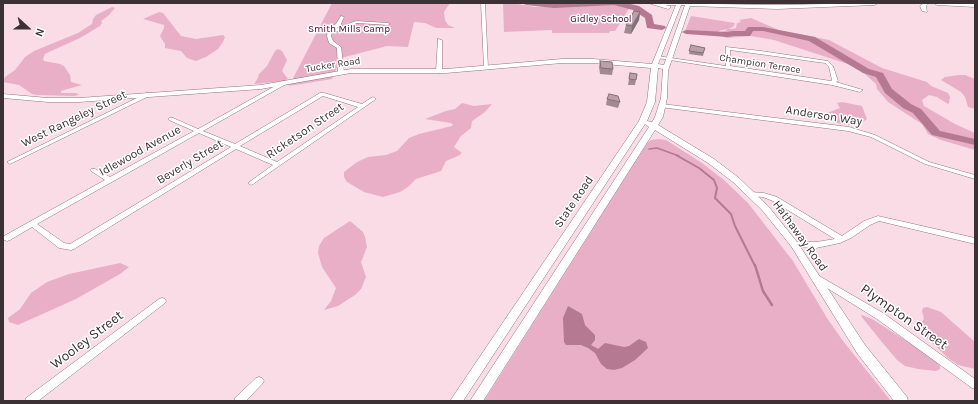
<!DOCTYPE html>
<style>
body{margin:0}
#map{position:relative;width:978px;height:404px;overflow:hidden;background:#fadce7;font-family:Karla,sans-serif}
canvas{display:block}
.frame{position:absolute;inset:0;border:4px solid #3c3135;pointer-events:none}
.north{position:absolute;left:8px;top:8px;width:40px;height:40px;-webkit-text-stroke:3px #fff;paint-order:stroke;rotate:111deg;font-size:11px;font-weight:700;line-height:16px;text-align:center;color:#3c3135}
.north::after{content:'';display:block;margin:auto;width:14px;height:18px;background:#3c3135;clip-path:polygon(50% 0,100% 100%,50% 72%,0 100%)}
</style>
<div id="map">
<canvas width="978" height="404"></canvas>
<div class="frame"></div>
<div class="north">N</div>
</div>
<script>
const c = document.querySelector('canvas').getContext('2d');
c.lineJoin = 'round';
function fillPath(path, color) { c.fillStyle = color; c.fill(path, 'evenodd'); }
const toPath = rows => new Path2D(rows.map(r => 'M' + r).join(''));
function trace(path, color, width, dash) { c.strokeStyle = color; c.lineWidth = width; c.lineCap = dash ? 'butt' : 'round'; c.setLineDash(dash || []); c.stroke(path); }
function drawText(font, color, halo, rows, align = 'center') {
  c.font = font + ' Karla,sans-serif'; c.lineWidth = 3; c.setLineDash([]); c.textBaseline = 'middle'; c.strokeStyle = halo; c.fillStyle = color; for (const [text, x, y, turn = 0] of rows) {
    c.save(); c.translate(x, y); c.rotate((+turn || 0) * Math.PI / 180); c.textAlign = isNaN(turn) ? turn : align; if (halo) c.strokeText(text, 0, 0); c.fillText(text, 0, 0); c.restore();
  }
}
fillPath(toPath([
 [332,3,450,3,444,12,445,20,448,25,455,28,436,28,425,23,414,22,408,47,387,46,341,58,332,79,289,86],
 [503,3,512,3,535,7,618,4,630,7,615,31,610,31,609,33,552,33,552,30,504,32],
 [112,7,115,8,108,16,101,21,102,23,100,26,80,38,49,52,45,54,43,59,44,61,60,64,64,66,70,75,71,82,82,85,61,91,61,93,76,93,79,95,74,96,36,95,32,94,19,85,3,82,5,77,15,70,25,57,34,51,78,33,92,24,93,19,96,15],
 [159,12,163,13,181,36,196,39,223,35,225,37,223,42,218,49,206,57,196,61,187,58,181,51,165,48,165,44,160,36,164,28,164,25,143,19],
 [691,16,735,23,733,27,729,29,732,29,736,28,737,23,741,22,739,20,751,18,779,30,829,40,882,68,927,82,931,86,948,93,950,97,949,103,948,104,937,97,929,95,922,100,924,106,955,124,975,133,975,150,941,140,928,134,922,124,888,102,877,89,876,84,857,67,774,40,751,36,727,38,720,36,721,32,725,31,727,29,719,31,718,34,685,31],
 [278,49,282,51,287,60,282,71,288,79,284,81,254,84,258,78,259,74,267,66,275,51],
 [959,75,965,75,975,79,975,109,968,107,965,97,961,92,941,80,945,77],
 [842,102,862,106,867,119,860,124,849,125,837,123,825,116,827,113,840,108,837,103],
 [462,103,474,106,492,104,485,112,472,121,471,128,461,136,454,147,462,153,458,156,446,161,441,171,416,179,408,187,400,192,383,197,364,192,347,182,344,177,344,172,357,162,368,157,386,155,397,151,409,138,419,134,452,126,453,125,451,123,425,119,446,111,455,109],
 [659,139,666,140,702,163,724,180,748,203,793,261,827,318,843,341,891,401,484,401,647,143,651,140],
 [350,221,363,232,365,237,367,247,361,262,366,277,361,289,355,295,338,306,324,310,331,301,336,288,322,267,318,253,319,246,324,238],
 [120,263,129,267,120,274,76,299,18,325,9,322,8,318,20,309,31,293,47,282,69,274],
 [927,307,941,312,975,342,975,369,958,365,948,358,919,330,918,326,924,319,922,311,923,308],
 [862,315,872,319,932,357,940,366,940,369,936,371,918,369,905,366,897,360,881,341,861,316]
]), '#e9afc6');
fillPath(toPath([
 [568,306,582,314,585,325,595,335,595,340,591,345,598,349,605,343,624,347,629,346,639,339,646,342,648,348,635,360,622,368,614,370,607,369,601,364,595,353,588,348,581,345,566,345,564,342,563,318]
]), '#b57992');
trace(toPath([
 [649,149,657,148,679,156]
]), '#b57992', 1.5);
trace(toPath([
 [676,155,699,168,714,180,717,188,715,198,731,214,735,226,755,266]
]), '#b57992', 2);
trace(toPath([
 [755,265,763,291,772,305]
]), '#b57992', 2.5);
fillPath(toPath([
 [522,3,626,3,639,6,652,15,654,24,665,26,666,28,662,30,647,28,645,18,633,10,614,5,554,8,526,5,522,3],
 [748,27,763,27,815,37,869,69,883,73,892,89,911,104,921,109,940,131,975,139,975,145,932,135,913,113,903,108,885,93,876,77,863,73,809,41,763,31,753,31,750,36,734,36,728,37,686,34,682,32,686,30,727,32,733,31,745,31,748,27]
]), '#b57992');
const minor = toPath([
 [481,3,485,3,488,68,486,69,484,68,481,3],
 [341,16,344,17,340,26,335,29,356,21,388,23,390,24,388,25,357,23,338,31,334,31,334,29,332,31,331,36,333,41,341,47,344,72,341,74,338,72,337,48,329,43,327,36,328,29,336,24,341,16],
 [438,39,442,40,442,71,439,73,436,71,438,39],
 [726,47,761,51,828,61,833,66,838,81,836,82,863,90,860,92,832,85,728,69,657,58,655,57,657,56,726,66,726,47],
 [730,50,825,63,829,67,832,80,831,81,730,66,730,50],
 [284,81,287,83,286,84,203,131,235,144,320,93,324,93,362,104,371,98,373,97,376,99,253,184,251,185,248,183,273,165,236,149,74,249,71,250,59,248,32,227,10,240,7,241,4,240,3,238,4,236,105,180,91,171,90,170,91,169,95,169,110,177,194,131,169,120,169,118,173,118,198,129,284,81],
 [323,96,358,107,277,162,240,146,323,96],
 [199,133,231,147,70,244,64,243,37,224,199,133],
 [147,93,150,95,149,96,12,163,10,164,7,162,147,93],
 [662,104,849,127,875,135,929,162,975,175,975,179,925,164,871,137,848,131,660,107,659,106,662,104],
 [750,192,764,193,777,197,842,236,864,221,878,216,975,238,975,244,879,221,870,225,851,238,840,243,816,248,794,247,791,246,790,244,791,242,816,242,835,239,773,201,763,197,750,196,749,194,750,192],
 [814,273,883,313,975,379,975,389,972,388,877,319,811,278,810,276,811,274,814,273],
 [162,298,165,299,166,301,165,303,38,401,25,401,26,398,159,299,162,298],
 [259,377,262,378,264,381,262,384,246,401,234,401,235,398,256,378,259,377]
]);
const major = toPath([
 [648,3,777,5,878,3,875,5,777,9,690,6,668,71,667,98,663,117,658,125,714,159,739,178,768,206,797,242,865,345,907,397,908,401,894,401,857,353,791,246,762,210,733,182,708,163,655,130,483,401,470,401,649,127,645,124,463,401,450,401,639,121,647,102,651,68,593,63,562,63,446,73,351,73,261,89,79,102,48,102,3,98,3,94,48,98,79,98,261,85,351,69,446,69,562,59,593,59,652,64,676,5,665,5,670,6,670,8,668,9,648,3],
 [681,5,685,5,664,65,658,64,681,5],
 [658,68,663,69,661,98,655,117,652,122,647,121,655,102,658,68],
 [923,3,929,3,926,6,927,12,922,11,920,6,923,3],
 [934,3,975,3,975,7,937,5,934,3]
]);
trace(minor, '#8f757f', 1);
trace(major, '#8f757f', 1);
fillPath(minor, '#fff');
fillPath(major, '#fff');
fillPath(toPath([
 [640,12,639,20,631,34,624,33,626,25],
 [691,45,705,48,703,56,689,54],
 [600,61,613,69,612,75,600,74,599,67],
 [630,73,637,74,635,85,628,85],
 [607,99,620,102,618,108,606,105]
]), '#a18a92');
fillPath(toPath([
 [640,12,639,20,631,34,632,26]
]), '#837077');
const building = toPath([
 [634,11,640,12,632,26,626,25,634,11],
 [691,45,705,48,703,53,689,51,691,45],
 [600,61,612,62,613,69,601,68,600,61],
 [630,73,637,74,636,80,629,79,630,73],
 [609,94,618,96,620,102,607,99,609,94]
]);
fillPath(building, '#bba0aa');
trace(building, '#837077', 1);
drawText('10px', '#50052f', '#fff', [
 ["Gidley School",601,19],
 ["Smith Mills Camp",349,29]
]);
drawText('10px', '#3c3135', '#fff', [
 ["Champion Terrace",760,64,9],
 ["Tucker Road",333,65,-9]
]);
drawText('12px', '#3c3135', '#fff', [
 ["Anderson Way",824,116,9],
 ["West Rangeley Street",74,119,-26],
 ["Ricketson Street",305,131,-34],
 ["Idlewood Avenue",140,151,-29],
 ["Beverly Street",190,162,-31],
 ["State Road",574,202,-56],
 ["Hathaway Road",800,236,54]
]);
drawText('14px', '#3c3135', '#fff', [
 ["Plympton Street",904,317,35],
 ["Wooley Street",87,340,-37]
]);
</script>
